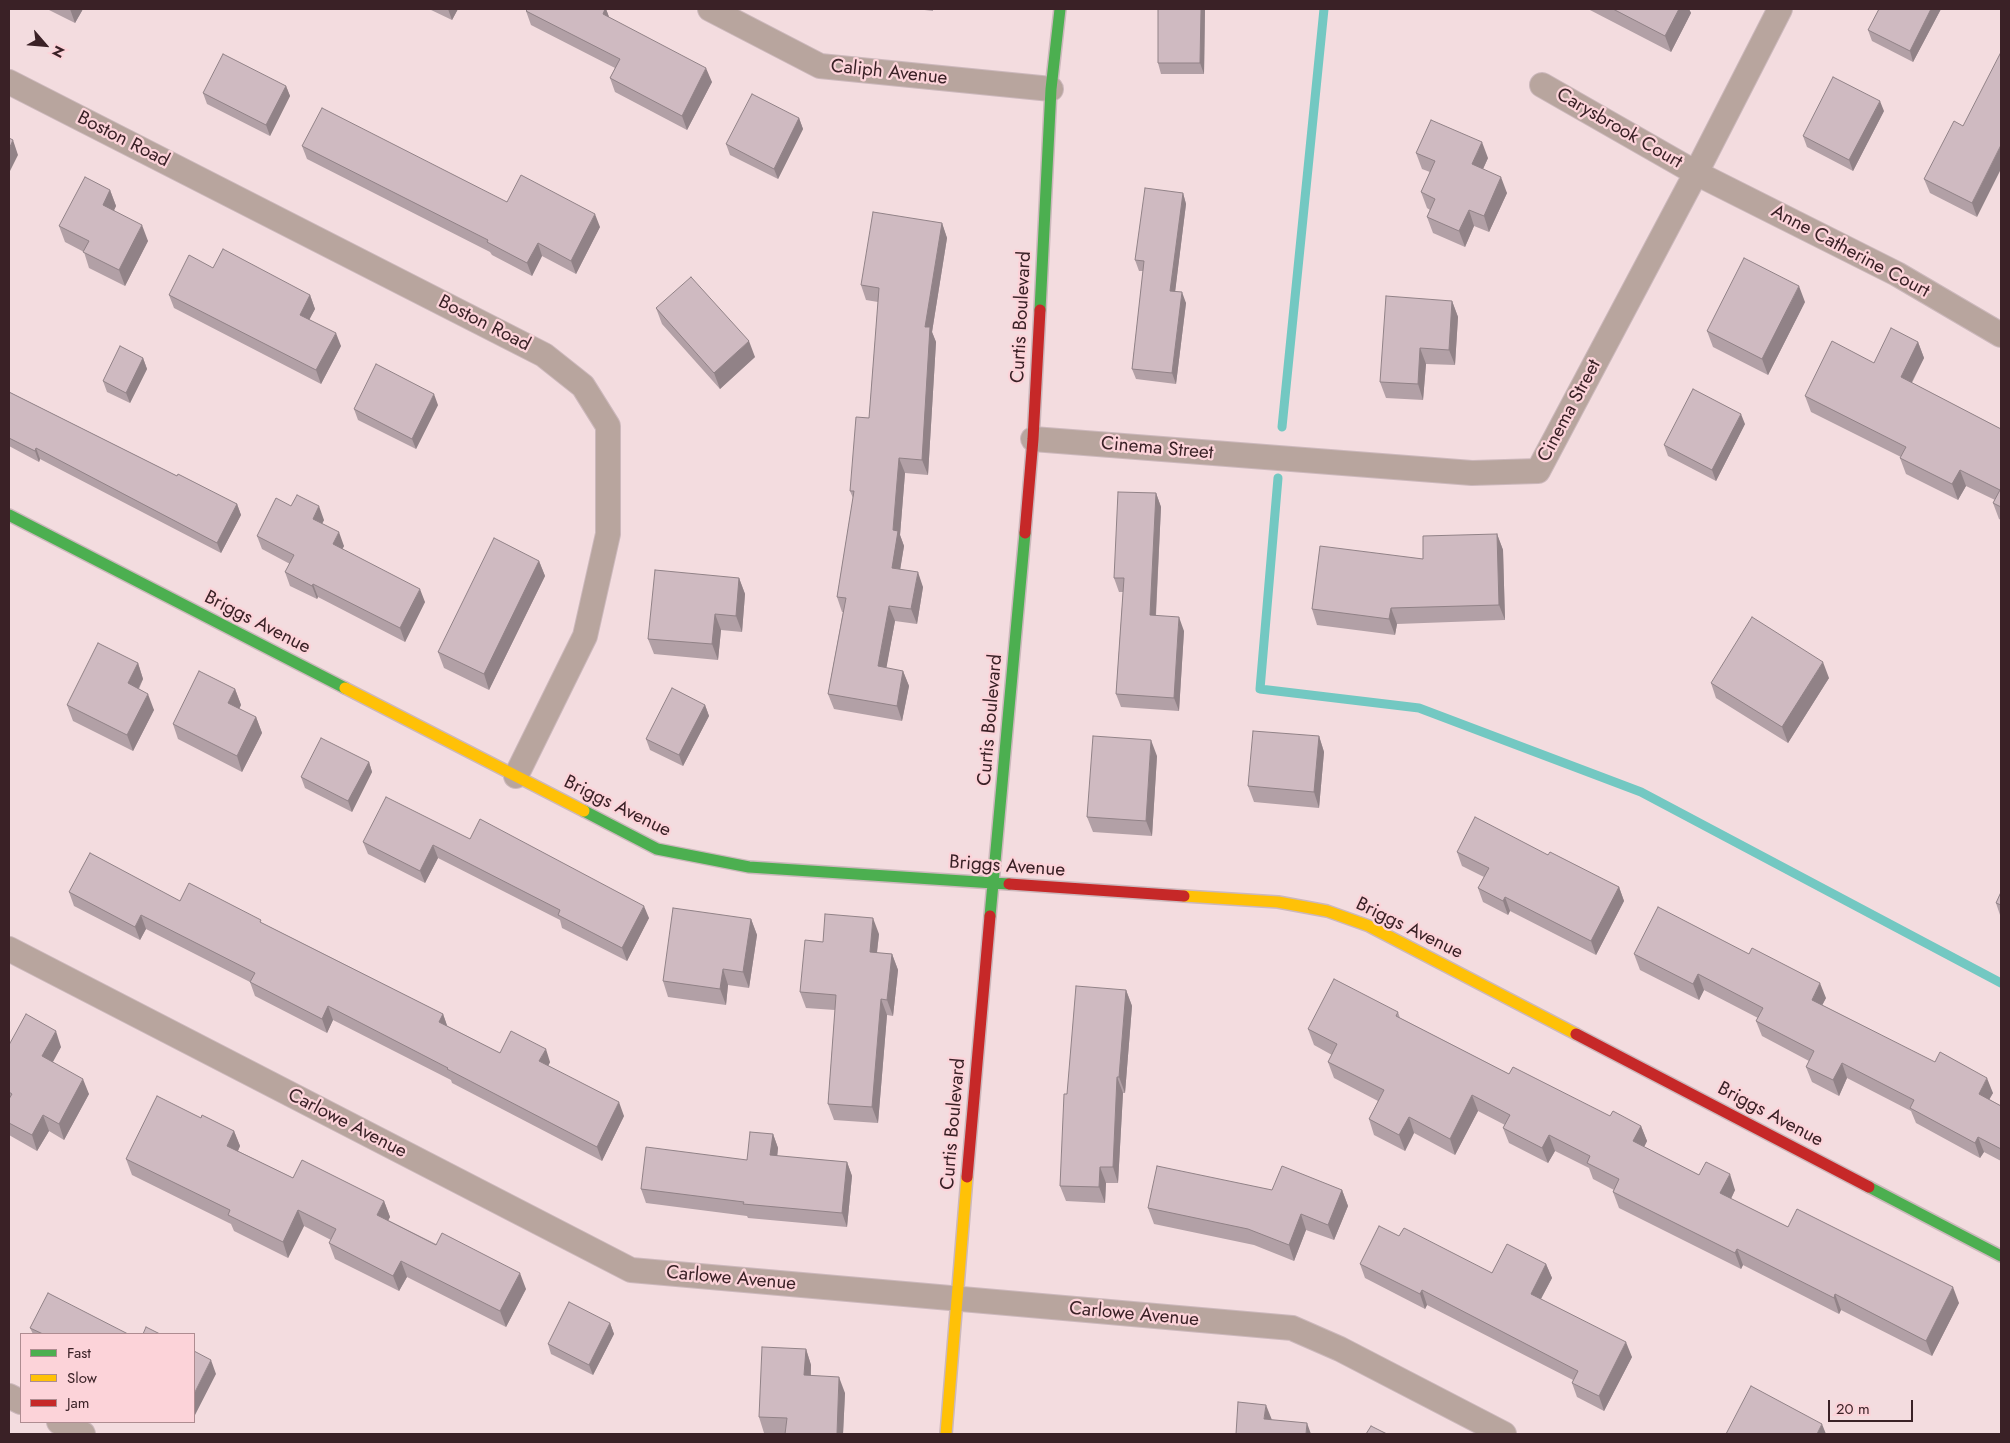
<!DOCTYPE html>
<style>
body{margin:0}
#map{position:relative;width:2010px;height:1443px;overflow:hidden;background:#f3dcdf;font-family:Jost,sans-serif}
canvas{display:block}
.frame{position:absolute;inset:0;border:10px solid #3a2126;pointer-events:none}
.legend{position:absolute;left:20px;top:1333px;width:175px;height:90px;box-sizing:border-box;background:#fcd3d9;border:1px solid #ae8c91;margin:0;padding:6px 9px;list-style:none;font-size:15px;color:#3a2126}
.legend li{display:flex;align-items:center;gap:10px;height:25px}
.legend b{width:25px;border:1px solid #ae8c91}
.north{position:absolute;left:20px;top:20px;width:50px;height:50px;-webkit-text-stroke:4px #fcd3d9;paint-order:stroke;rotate:117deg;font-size:14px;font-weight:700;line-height:20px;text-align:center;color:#3a2126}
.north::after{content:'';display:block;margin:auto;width:18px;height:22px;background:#3a2126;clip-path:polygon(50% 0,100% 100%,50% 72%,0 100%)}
.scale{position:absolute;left:1828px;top:1400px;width:85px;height:22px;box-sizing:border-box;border:2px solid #3a2126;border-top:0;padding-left:6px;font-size:15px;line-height:18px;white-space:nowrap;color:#3a2126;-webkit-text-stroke:4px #fcd3d9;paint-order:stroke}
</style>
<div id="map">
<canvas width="2010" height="1443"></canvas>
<div class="frame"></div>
<ul class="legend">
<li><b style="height:6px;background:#4caf50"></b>Fast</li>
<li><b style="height:6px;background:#ffc107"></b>Slow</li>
<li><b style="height:6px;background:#c62828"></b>Jam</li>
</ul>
<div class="north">N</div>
<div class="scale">20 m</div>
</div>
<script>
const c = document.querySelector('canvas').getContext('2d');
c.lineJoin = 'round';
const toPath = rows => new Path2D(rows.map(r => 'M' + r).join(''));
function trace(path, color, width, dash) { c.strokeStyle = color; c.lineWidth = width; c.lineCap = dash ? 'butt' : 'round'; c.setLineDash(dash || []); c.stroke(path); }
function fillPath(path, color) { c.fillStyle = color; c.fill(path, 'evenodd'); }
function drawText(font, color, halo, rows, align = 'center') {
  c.font = font + ' Jost,sans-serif'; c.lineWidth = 4.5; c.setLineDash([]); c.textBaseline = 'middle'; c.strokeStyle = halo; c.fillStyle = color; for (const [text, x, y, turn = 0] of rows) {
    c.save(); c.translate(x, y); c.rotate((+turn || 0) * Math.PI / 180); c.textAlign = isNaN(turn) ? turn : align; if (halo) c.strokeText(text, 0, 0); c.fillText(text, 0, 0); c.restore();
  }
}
trace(toPath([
 [1282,427,1324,9],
 [1278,478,1260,689,1419,708,1641,792,2001,983]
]), '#73c8c2', 9);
const street = toPath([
 [710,9,820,66,1051,89],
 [9,82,544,355,583,386,608,426,608,534,585,636,516,776],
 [1542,85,1696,173,1897,274,2001,335],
 [1033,439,1472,473,1538,471,1696,173,1780,9],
 [9,949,631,1270,1292,1328,1340,1349,1504,1434],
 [9,1396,21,1402],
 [59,1422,83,1434]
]);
const fast = toPath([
 [1040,310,1051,89,1060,9],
 [9,515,345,688],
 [584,811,657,849,749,867,1009,884],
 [990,916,1025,533],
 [1869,1187,2001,1256]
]);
const slow = toPath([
 [345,688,584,811],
 [1184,896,1278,902,1327,911,1369,926,1576,1034],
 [946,1434,967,1177]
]);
const jam = toPath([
 [1025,533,1033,439,1040,310],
 [1009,884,1184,896],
 [1576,1034,1869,1187],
 [967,1177,990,916]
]);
trace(street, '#ccb8bc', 26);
trace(fast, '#ccb8bc', 14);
trace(slow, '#ccb8bc', 14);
trace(jam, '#ccb8bc', 14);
trace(street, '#b8a59e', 24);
trace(fast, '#4caf50', 11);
trace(slow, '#ffc107', 11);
trace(jam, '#c62828', 11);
fillPath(toPath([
 [47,9,83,9,75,23],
 [429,9,458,9,452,20],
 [528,9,606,9,609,17,712,82,687,130,615,92,610,78,615,68,531,25,526,11],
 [916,9,933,9,933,11],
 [1205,9,1204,74,1161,74,1158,63],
 [1588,9,1689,9,1691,13,1671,52],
 [1879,9,1941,9,1913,62,1872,41,1868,30],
 [286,86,290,96,270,136,207,104,203,93],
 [1884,111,1853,171,1807,147,1803,136],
 [799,118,803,129,778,179,730,155,726,144],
 [1963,126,1977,217,1930,193,1924,179],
 [302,146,507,202,600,227,576,274,542,256,532,276,492,255,490,252,307,159],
 [1416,153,1488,158,1483,169,1507,193,1489,232,1474,226,1465,247,1433,233,1427,217,1430,210,1427,208,1421,192,1430,172,1422,169],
 [110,190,116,206,114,210,148,241,125,286,89,268,84,252,65,242,59,226],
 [1183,193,1186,204,1175,291,1186,303,1176,384,1136,379,1132,369,1143,271,1139,271,1135,260],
 [942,223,947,238,932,332,936,342,928,475,905,473,900,535,904,546,900,569,923,587,917,624,895,621,886,668,903,671,909,686,902,721,834,709,828,694,843,612,842,612,837,597,853,498,850,491,869,418,878,302,866,300,861,285],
 [213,268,310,295,315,309,309,319,341,346,321,384,174,308,169,295],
 [1452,301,1458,317,1455,365,1426,364,1423,400,1386,398,1380,382],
 [1805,302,1768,375,1713,347,1707,331],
 [656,308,755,357,720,389,662,324],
 [1918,342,1924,358,1912,383,2001,429,2001,520,1999,519,1993,503,1995,500,1966,486,1958,500,1906,474,1900,458,1901,457,1811,412,1805,396],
 [143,358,147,369,130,403,107,392,103,381],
 [9,392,177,476,237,504,241,515,221,553,40,459,39,462,9,446],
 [438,405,416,449,358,420,354,409],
 [1745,424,1716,481,1668,456,1664,445],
 [1156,493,1161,507,1156,616,1184,631,1179,711,1121,707,1116,694,1123,592,1119,592,1114,578],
 [291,506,324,520,322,524,344,546,342,549,425,602,405,642,318,597,317,599,290,586,285,572,290,564,262,549,257,536],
 [1497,534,1503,550,1505,620,1397,624,1395,635,1317,625,1312,609,1423,559],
 [539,561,545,576,489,690,444,668,438,652],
 [739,578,745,594,742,632,721,630,718,660,654,654,648,639],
 [138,663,143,679,139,689,154,710,133,751,73,721,67,705],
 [1829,678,1788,743,1716,698,1711,683],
 [235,689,241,705,239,709,256,717,262,733,242,772,178,739,173,724],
 [705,705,709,716,683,766,650,750,646,739],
 [1319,736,1324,752,1319,808,1254,802,1248,786],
 [1157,756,1152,836,1093,832,1087,817],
 [369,762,372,772,352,812,305,788,301,777],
 [470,839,649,918,627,961,562,928,560,920,438,858,425,883,368,854,363,842],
 [1457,852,1548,855,1619,887,1624,901,1596,955,1510,911,1508,915,1483,902,1478,888,1484,877,1462,866],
 [69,892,180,901,262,923,443,1014,447,1026,500,1053,550,1062,548,1066,624,1116,602,1161,452,1083,451,1080,333,1020,327,1033,255,996,250,982,146,929,140,940,74,906],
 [2001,892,2001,918,1996,903],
 [751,919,757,935,749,988,728,985,726,1005,668,997,663,981],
 [879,934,877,953,892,954,898,970,893,1016,887,1015,878,1123,834,1120,828,1104,835,1010,806,1008,800,992,823,942],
 [1634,954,1826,998,1822,1005,1993,1093,1989,1099,2001,1106,2001,1161,1984,1152,1980,1158,1916,1123,1911,1111,1847,1078,1839,1096,1812,1082,1806,1067,1809,1061,1762,1036,1756,1021,1758,1018,1704,990,1699,1000,1640,970],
 [1126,990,1132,1006,1125,1093,1123,1093,1118,1183,1106,1183,1105,1203,1066,1201,1060,1186,1067,1094],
 [1398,1012,1400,1018,1509,1074,1610,1116,1641,1126,1647,1141,1644,1147,1699,1175,1735,1190,1731,1199,1788,1227,1959,1303,1932,1356,1841,1310,1839,1314,1743,1265,1741,1269,1619,1208,1613,1192,1614,1190,1593,1179,1589,1168,1555,1151,1548,1163,1509,1143,1503,1128,1505,1125,1478,1111,1455,1155,1414,1133,1405,1151,1374,1135,1369,1119,1378,1101,1334,1078,1328,1062,1332,1055,1314,1045,1308,1029],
 [9,1045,61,1047,53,1062,89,1094,64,1140,49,1131,37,1151,9,1135],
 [201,1118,234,1131,240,1146,238,1151,293,1178,384,1201,390,1217,388,1220,526,1289,506,1327,407,1277,399,1291,335,1259,329,1243,331,1240,304,1226,288,1258,234,1231,231,1224,132,1175,126,1159],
 [773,1134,778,1148,777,1156,847,1162,852,1176,847,1227,748,1218,747,1216,646,1203,641,1189,747,1160],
 [1272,1190,1342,1190,1348,1206,1334,1240,1306,1230,1294,1261,1254,1245,1154,1224,1148,1208],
 [1399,1236,1492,1273,1546,1264,1552,1278,1541,1299,1632,1357,1604,1411,1577,1397,1572,1383,1573,1380,1427,1305,1425,1309,1365,1278,1360,1264],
 [610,1323,614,1334,593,1375,551,1354,548,1344],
 [30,1328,128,1334,33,1334],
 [806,1349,811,1365,811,1376,845,1393,843,1434,785,1434,785,1433,764,1433,759,1417]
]), '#b2a0a6');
fillPath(toPath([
 [70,9,83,9,75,23],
 [448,9,458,9,452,20],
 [605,9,606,9,611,22,603,14],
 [1201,9,1205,9,1204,74,1200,63],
 [1679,9,1689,9,1691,13,1671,52,1665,36],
 [1931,9,1941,9,1913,62,1910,51],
 [706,68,712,82,687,130,682,116],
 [286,86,290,96,270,136,266,125],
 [1880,101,1884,111,1853,171,1849,160],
 [799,118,803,129,778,179,774,169],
 [13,140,18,155,9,173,9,149],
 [1482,142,1488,158,1478,180,1472,164],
 [2001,145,2001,169,1977,217,1972,203],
 [1501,177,1507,193,1489,232,1484,216],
 [110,190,116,206,109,221,103,205],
 [1183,193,1186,204,1174,301,1170,291],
 [1469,210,1474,226,1465,247,1459,231],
 [595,214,600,227,576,274,571,261],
 [942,223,947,238,932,332,936,342,928,475,922,460,925,327],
 [142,225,148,241,125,286,119,270],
 [538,243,542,256,532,276,527,263],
 [1799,286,1805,302,1768,375,1762,359],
 [1182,292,1186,303,1176,384,1172,373],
 [310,295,315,309,305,328,300,315],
 [1452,301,1458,317,1455,365,1449,350],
 [336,333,341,346,321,384,316,370],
 [749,341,755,357,720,389,714,373],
 [1918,342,1924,358,1906,393,1901,377],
 [1420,348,1426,364,1423,400,1418,384],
 [143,358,147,369,130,403,126,393],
 [434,394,438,405,416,449,412,439],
 [1741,414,1745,424,1716,481,1712,470],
 [36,448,40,459,39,462,35,451],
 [899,458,905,473,900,535,904,546,898,583,892,568,893,530],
 [1960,470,1966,486,1958,500,1952,484],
 [1156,493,1161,507,1155,629,1150,615],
 [237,504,241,515,221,553,217,543],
 [319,506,324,520,317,533,313,519],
 [339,532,344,546,338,558,333,544],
 [1497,534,1503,550,1505,620,1499,605],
 [539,561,545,576,489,690,484,674],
 [918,572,923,587,917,624,911,609],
 [739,578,745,594,742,632,736,616],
 [313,584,318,597,317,599,312,586],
 [420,589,425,602,405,642,400,628],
 [889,606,895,621,884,681,878,666],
 [1391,608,1397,624,1395,635,1389,619],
 [715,614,721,630,718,660,712,644],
 [1179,617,1184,631,1179,711,1174,698],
 [1823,662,1829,678,1788,743,1782,727],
 [138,663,143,679,133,699,128,683],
 [903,671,909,686,902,721,897,706],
 [235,689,241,705,234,719,228,703],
 [148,694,154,710,133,751,127,735],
 [705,705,709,716,683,766,679,755],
 [256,717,262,733,242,772,237,756],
 [1319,736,1324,752,1319,808,1314,792],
 [1151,740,1157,756,1152,836,1146,821],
 [369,762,372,772,352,812,348,801],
 [433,845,438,858,425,883,420,871],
 [1619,887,1624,901,1596,955,1591,941],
 [1505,897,1510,911,1508,915,1503,901],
 [644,906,649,918,627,961,622,948],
 [141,915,146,929,140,940,135,927],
 [873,918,879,934,875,968,870,952],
 [751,919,757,935,749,988,743,972],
 [892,954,898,970,893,1016,887,1000],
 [723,969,728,985,726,1005,720,989],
 [1698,974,1704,990,1699,1000,1693,984],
 [1820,983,1826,998,1817,1015,1812,1000],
 [1126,990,1132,1006,1125,1093,1119,1077],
 [881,999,887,1015,878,1123,872,1107],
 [328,1006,333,1020,327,1033,322,1019],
 [443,1014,448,1028,439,1022],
 [56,1031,61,1047,47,1072,42,1056],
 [546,1049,550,1062,544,1075,539,1061],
 [1842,1063,1847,1078,1839,1096,1833,1080],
 [1117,1077,1123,1093,1118,1183,1113,1167],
 [1987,1078,1993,1093,1984,1109,1979,1094],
 [83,1079,89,1094,64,1140,59,1124],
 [1472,1095,1478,1111,1455,1155,1450,1139],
 [619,1102,624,1116,602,1161,597,1147],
 [43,1115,49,1131,37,1151,32,1135],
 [1409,1117,1414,1133,1405,1151,1399,1135],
 [1641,1126,1647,1141,1639,1157,1633,1141],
 [234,1131,240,1146,233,1162,227,1146],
 [773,1134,778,1148,776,1169,770,1155],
 [1549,1135,1555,1151,1548,1163,1542,1148],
 [1978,1137,1984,1152,1980,1158,1975,1143],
 [847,1162,852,1176,847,1227,842,1213],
 [1100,1167,1106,1183,1105,1203,1099,1187],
 [1730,1174,1735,1190,1726,1209,1720,1193],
 [1342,1190,1348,1206,1334,1240,1328,1225],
 [384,1201,390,1217,383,1231,377,1215],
 [298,1210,304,1226,288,1258,283,1242],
 [1301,1214,1306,1230,1294,1261,1289,1245],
 [1737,1249,1743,1265,1741,1269,1735,1253],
 [401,1261,407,1277,399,1291,393,1276],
 [1546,1264,1552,1278,1536,1308,1531,1294],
 [520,1273,526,1289,506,1327,500,1311],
 [1953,1287,1959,1303,1932,1356,1926,1341],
 [1422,1290,1427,1305,1425,1309,1420,1294],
 [1835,1294,1841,1310,1839,1314,1834,1298],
 [610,1323,614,1334,593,1375,589,1365],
 [1626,1342,1632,1357,1604,1411,1599,1396],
 [806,1349,811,1365,810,1391,804,1375],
 [211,1360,216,1374,194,1417,194,1394],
 [839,1377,845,1393,843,1434,837,1434],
 [1266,1405,1272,1420,1264,1419],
 [1307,1423,1311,1434,1306,1434],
 [1822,1424,1826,1434,1817,1434]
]), '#918287');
const building = toPath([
 [528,9,605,9,603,14,706,68,682,116,610,78,620,59,526,11,528,9],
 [1158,9,1201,9,1200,63,1158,63,1158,9],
 [1613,9,1679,9,1665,36,1613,9],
 [1879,9,1931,9,1910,51,1868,30,1879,9],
 [2001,52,2001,145,1972,203,1924,179,1954,121,1963,126,2001,52],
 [223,54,286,86,266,125,203,93,223,54],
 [1833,77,1880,101,1849,160,1803,136,1833,77],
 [752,94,799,118,774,169,726,144,752,94],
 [322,108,507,202,521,175,595,214,571,261,538,243,527,263,487,242,488,240,302,146,322,108],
 [1431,120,1482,142,1472,164,1501,177,1484,216,1469,210,1459,231,1427,217,1435,199,1421,192,1435,161,1416,153,1431,120],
 [9,138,13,140,9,149,9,138],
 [85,177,110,190,103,205,142,225,119,270,83,252,89,241,59,226,85,177],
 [1145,188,1183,193,1170,291,1182,292,1172,373,1132,369,1144,261,1135,260,1145,188],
 [873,212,942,223,925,327,930,327,922,460,899,458,893,530,898,531,892,568,918,572,911,609,889,606,878,666,903,671,897,706,828,694,846,598,837,597,854,491,850,491,856,417,869,418,879,288,861,285,873,212],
 [223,249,310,295,300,315,336,333,316,370,169,295,189,255,213,268,223,249],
 [1744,258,1799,286,1762,359,1707,331,1744,258],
 [691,277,749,341,714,373,656,308,691,277],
 [1386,296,1452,301,1449,350,1420,348,1418,384,1380,382,1386,296],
 [1891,328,1918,342,1901,377,2001,429,2001,507,1993,503,2000,490,1960,470,1952,484,1900,458,1906,447,1805,396,1832,341,1874,363,1891,328],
 [120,346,143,358,126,393,103,381,120,346],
 [376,364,434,394,412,439,354,409,376,364],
 [1693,389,1741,414,1712,470,1664,445,1693,389],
 [9,392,177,476,178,474,237,504,217,543,36,448,35,451,9,438,9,392],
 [1118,492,1156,493,1150,615,1179,617,1174,698,1116,694,1124,578,1114,578,1118,492],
 [297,495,319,506,313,519,339,532,333,544,420,589,400,628,313,584,312,586,285,572,294,555,257,536,276,498,291,506,297,495],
 [1497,534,1499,605,1391,608,1389,619,1312,609,1320,546,1423,559,1423,536,1497,534],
 [494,538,539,561,484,674,438,652,494,538],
 [655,570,739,578,736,616,715,614,712,644,648,639,655,570],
 [1752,617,1823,662,1782,727,1711,683,1752,617],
 [98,643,138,663,128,683,148,694,127,735,67,705,98,643],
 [199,671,235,689,228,703,256,717,237,756,173,724,199,671],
 [672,688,705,705,679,755,646,739,672,688],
 [1253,731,1319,736,1314,792,1248,786,1253,731],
 [1093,736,1151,740,1146,821,1087,817,1093,736],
 [321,738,369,762,348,801,301,777,321,738],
 [386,797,470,839,480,819,644,906,622,948,558,915,560,910,433,845,420,871,363,842,386,797],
 [1475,817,1548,855,1550,852,1619,887,1591,941,1505,897,1503,901,1478,888,1489,868,1457,852,1475,817],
 [90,853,180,901,189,883,261,920,260,922,443,1014,439,1022,500,1053,511,1031,546,1049,539,1061,619,1102,597,1147,447,1069,448,1068,328,1006,322,1019,250,982,255,973,141,915,135,927,69,892,90,853],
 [2001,892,2001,905,1996,903,2001,892],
 [1658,907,1749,954,1752,948,1820,983,1812,1000,1935,1062,1940,1052,1987,1078,1979,1094,2001,1106,2001,1149,1978,1137,1975,1143,1910,1108,1914,1100,1842,1063,1833,1080,1806,1067,1814,1051,1756,1021,1763,1008,1698,974,1693,984,1634,954,1658,907],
 [673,908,751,919,743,972,723,969,720,989,663,981,673,908],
 [825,914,873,918,870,952,892,954,887,1000,881,999,872,1107,828,1104,836,995,800,992,805,940,823,942,825,914],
 [1334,979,1398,1012,1396,1016,1509,1074,1513,1067,1610,1116,1613,1111,1641,1126,1633,1141,1699,1175,1706,1162,1730,1174,1720,1193,1788,1227,1797,1209,1953,1287,1926,1341,1835,1294,1834,1298,1737,1249,1735,1253,1613,1192,1619,1179,1587,1163,1590,1156,1549,1135,1542,1148,1503,1128,1510,1115,1472,1095,1450,1139,1409,1117,1399,1135,1369,1119,1384,1090,1328,1062,1337,1044,1308,1029,1334,979],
 [1076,986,1126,990,1119,1077,1117,1077,1113,1167,1100,1167,1099,1187,1060,1186,1064,1094,1067,1094,1076,986],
 [26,1014,56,1031,42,1056,83,1079,59,1124,43,1115,32,1135,9,1123,9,1099,12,1094,9,1092,9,1045,26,1014],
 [157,1096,201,1118,202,1115,234,1131,227,1146,293,1178,302,1160,384,1201,377,1215,436,1245,442,1233,520,1273,500,1311,401,1261,393,1276,329,1243,336,1229,298,1210,283,1242,228,1215,230,1210,126,1159,157,1096],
 [750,1132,773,1134,770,1155,847,1162,842,1213,743,1204,744,1202,641,1189,646,1147,747,1160,750,1132],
 [1157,1166,1272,1190,1282,1166,1342,1190,1328,1225,1301,1214,1289,1245,1248,1229,1148,1208,1157,1166],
 [1379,1226,1399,1236,1404,1228,1492,1273,1507,1244,1546,1264,1531,1294,1626,1342,1599,1396,1572,1383,1578,1371,1422,1290,1420,1294,1360,1264,1379,1226],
 [48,1293,128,1334,43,1334,30,1328,48,1293],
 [569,1302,610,1323,589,1365,548,1344,569,1302],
 [146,1327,160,1334,143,1334,146,1327],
 [762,1347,806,1349,804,1375,839,1377,837,1434,785,1434,787,1418,759,1417,762,1347],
 [194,1351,211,1360,194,1394,194,1351],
 [1751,1386,1822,1424,1817,1434,1726,1434,1751,1386],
 [1238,1402,1266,1405,1264,1419,1307,1423,1306,1434,1236,1434,1238,1402],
 [1371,1426,1387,1434,1366,1434,1371,1426]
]);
fillPath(building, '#cfbac1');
trace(building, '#918287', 1);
drawText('19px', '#3a2126', '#fcd3d9', [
 ["Caliph Avenue",889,73,6],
 ["Carysbrook Court",1619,129,30],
 ["Boston Road",123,140,27],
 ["Anne Catherine Court",1850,252,28],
 ["Curtis Boulevard",1022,317,-87],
 ["Boston Road",484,324,27],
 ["Cinema Street",1570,411,-62],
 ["Cinema Street",1157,449,5],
 ["Briggs Avenue",257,623,27],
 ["Curtis Boulevard",991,720,-85],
 ["Briggs Avenue",617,807,26],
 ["Briggs Avenue",1007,867,4],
 ["Briggs Avenue",1409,929,26],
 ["Briggs Avenue",1770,1115,28],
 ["Carlowe Avenue",347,1124,27],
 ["Curtis Boulevard",954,1124,-85],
 ["Carlowe Avenue",731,1279,5],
 ["Carlowe Avenue",1134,1315,5]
]);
</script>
